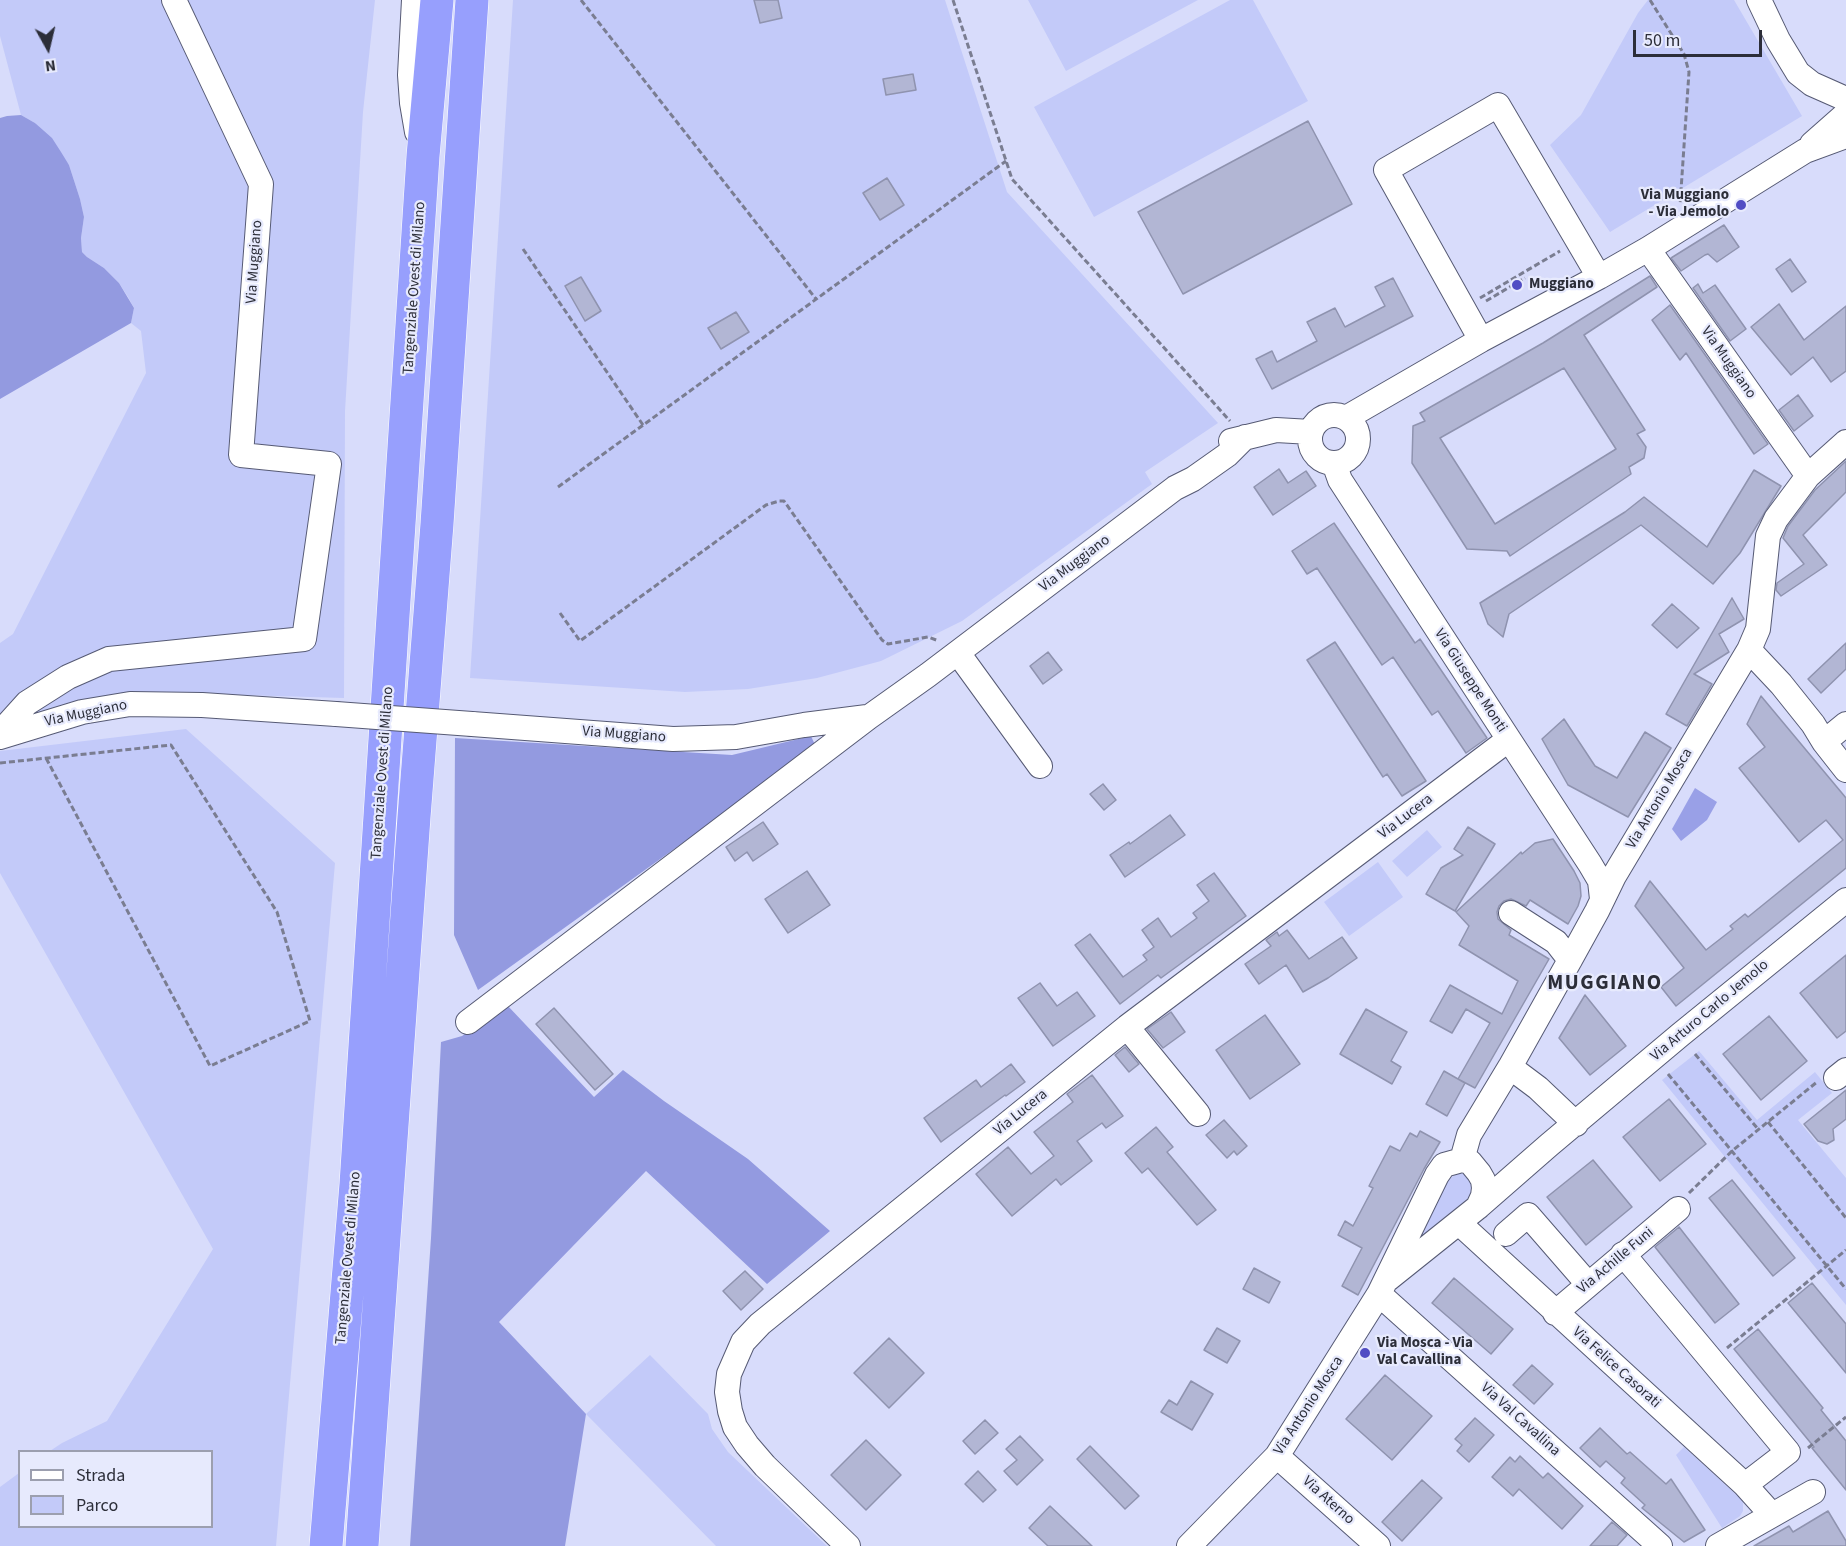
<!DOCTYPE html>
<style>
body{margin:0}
#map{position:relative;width:1846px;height:1546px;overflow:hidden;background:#d8dcfb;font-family:"Source Sans 3",sans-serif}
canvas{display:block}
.legend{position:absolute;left:18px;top:1450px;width:195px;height:78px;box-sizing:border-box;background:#e7eafd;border:2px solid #9c9faf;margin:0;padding:8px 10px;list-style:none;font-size:18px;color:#2c2e39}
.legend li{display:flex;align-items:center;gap:12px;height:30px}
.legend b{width:30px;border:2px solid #9c9faf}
.north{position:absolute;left:18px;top:18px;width:60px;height:60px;-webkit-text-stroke:4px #e7eafd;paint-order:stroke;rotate:172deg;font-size:16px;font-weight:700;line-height:24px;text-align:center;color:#2c2e39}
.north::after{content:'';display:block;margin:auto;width:21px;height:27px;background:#2c2e39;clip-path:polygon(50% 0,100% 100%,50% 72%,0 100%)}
.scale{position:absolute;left:1633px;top:30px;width:129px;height:27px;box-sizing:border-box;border:3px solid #2c2e39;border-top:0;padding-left:8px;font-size:18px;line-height:21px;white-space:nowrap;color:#2c2e39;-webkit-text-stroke:4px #e7eafd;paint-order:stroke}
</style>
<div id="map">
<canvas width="1846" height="1546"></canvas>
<ul class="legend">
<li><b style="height:8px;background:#fff"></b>Strada</li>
<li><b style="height:16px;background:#c3caf9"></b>Parco</li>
</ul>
<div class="north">N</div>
<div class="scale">50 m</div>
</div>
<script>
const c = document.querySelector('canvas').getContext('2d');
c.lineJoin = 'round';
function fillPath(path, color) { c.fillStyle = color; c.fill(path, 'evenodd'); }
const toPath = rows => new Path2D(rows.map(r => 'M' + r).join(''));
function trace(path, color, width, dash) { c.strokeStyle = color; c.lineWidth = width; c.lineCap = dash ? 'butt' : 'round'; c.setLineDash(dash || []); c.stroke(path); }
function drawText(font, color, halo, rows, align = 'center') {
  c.font = font + ' "Source Sans 3",sans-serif'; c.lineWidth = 4.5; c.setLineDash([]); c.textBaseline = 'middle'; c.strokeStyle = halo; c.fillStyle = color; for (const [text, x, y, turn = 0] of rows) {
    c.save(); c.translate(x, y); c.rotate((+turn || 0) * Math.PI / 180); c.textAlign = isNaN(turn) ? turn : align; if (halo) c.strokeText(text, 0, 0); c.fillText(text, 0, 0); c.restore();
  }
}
fillPath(toPath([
 [0,0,375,0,363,112,345,411,344,698,174,693,0,725,0,643,13,634,146,373,141,331,131,323,134,308,128,297,119,283,104,268,87,257,82,252,81,238,84,217,80,199,69,165,35,123,21,115,0,36],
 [513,0,945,0,1007,192,1218,423,1145,472,1152,484,962,621,881,661,817,678,748,689,685,692,470,678],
 [1028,0,1198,0,1066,71],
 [1230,0,1253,0,1308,101,1094,217,1034,107],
 [1648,0,1734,0,1802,116,1610,232,1550,145,1581,115,1638,13],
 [186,729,335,863,276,1546,0,1546,0,1487,19,1473,20,1526,212,1526,212,1452,50,1451,62,1443,107,1421,213,1249,0,873,0,751],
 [1427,830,1442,847,1407,877,1392,861],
 [1378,862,1403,897,1349,936,1324,902],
 [1699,1051,1757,1120,1815,1072,1832,1093,1798,1120,1846,1178,1846,1305,1662,1080],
 [1458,1173,1468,1175,1471,1178,1473,1194,1420,1238,1417,1235,1449,1179],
 [650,1355,708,1414,712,1429,728,1452,827,1546,716,1546,586,1414],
 [1684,1447,1743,1501,1743,1511,1740,1516,1722,1528,1676,1455]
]), '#c3caf9');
fillPath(toPath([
 [21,115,35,123,52,138,61,152,69,165,80,199,84,217,81,238,82,252,87,257,104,268,119,283,134,308,131,323,0,399,0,118,7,116],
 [811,736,816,747,478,990,454,935,455,738,732,755],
 [507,1005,594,1097,623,1070,664,1101,748,1159,830,1231,767,1284,646,1171,499,1322,586,1414,565,1546,410,1546,431,1238,441,1042,462,1036]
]), '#939ae0');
fillPath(toPath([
 [1695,788,1717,802,1707,820,1681,841,1672,829]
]), '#99a0e7');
const building = toPath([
 [754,0,778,0,782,18,760,23,754,0],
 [913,74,916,90,886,95,883,79,913,74],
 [1308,121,1352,204,1183,294,1138,212,1308,121],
 [887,178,904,205,880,220,863,193,887,178],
 [1724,225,1739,247,1717,262,1708,254,1705,255,1681,271,1671,258,1724,225],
 [1790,259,1806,282,1792,292,1776,269,1790,259],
 [1650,276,1657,287,1584,335,1645,430,1637,434,1646,447,1644,458,1629,467,1631,474,1510,556,1507,551,1467,549,1412,463,1413,426,1425,421,1420,413,1543,343,1650,276],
 [1564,368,1616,449,1495,524,1440,438,1564,368],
 [581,277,601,311,585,321,565,286,581,277],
 [1393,278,1413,316,1272,389,1256,359,1272,351,1277,362,1317,341,1307,322,1335,308,1345,327,1385,306,1375,287,1393,278],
 [1698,284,1703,293,1715,285,1746,329,1730,341,1693,288,1698,284],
 [1779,304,1804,340,1846,306,1846,371,1831,382,1813,357,1791,375,1751,327,1779,304],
 [1670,305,1768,444,1754,454,1686,353,1680,360,1652,320,1670,305],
 [736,312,749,332,721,349,708,328,736,312],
 [1798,395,1813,416,1794,431,1779,410,1798,395],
 [1846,461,1846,492,1803,535,1827,565,1781,596,1776,590,1777,583,1804,564,1783,538,1788,526,1815,490,1846,461],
 [1279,469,1288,483,1306,471,1316,486,1273,515,1254,487,1279,469],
 [1754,470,1781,486,1740,553,1713,584,1641,525,1509,614,1503,637,1488,624,1480,603,1625,512,1644,497,1707,547,1754,470],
 [1334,523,1415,643,1420,639,1487,738,1466,753,1438,711,1432,715,1393,657,1382,665,1317,568,1307,574,1292,551,1334,523],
 [1732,598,1744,619,1719,634,1729,652,1694,674,1712,684,1687,726,1666,714,1732,598],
 [1672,604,1699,628,1677,648,1652,625,1672,604],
 [1335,642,1426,781,1402,796,1387,774,1383,777,1307,660,1335,642],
 [1846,643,1846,669,1821,693,1808,679,1846,643],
 [1048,652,1062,670,1043,684,1030,666,1048,652],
 [1761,696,1846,798,1846,868,1676,1006,1661,987,1684,968,1635,906,1650,881,1706,950,1733,929,1730,926,1745,914,1748,917,1843,840,1826,820,1799,842,1739,768,1765,747,1747,724,1761,696],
 [1564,719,1595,766,1617,778,1645,732,1671,748,1628,817,1568,785,1542,739,1564,719],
 [1103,784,1116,800,1104,810,1090,794,1103,784],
 [1170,815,1185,835,1125,877,1110,855,1129,842,1130,844,1170,815],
 [763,822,778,844,753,861,747,852,735,861,726,847,763,822],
 [1468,827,1495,844,1455,911,1426,894,1441,868,1463,855,1454,849,1468,827],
 [1553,839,1574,871,1580,883,1581,896,1578,906,1568,924,1530,900,1526,906,1511,899,1504,901,1499,906,1497,912,1498,919,1511,930,1509,935,1549,959,1475,1088,1458,1079,1490,1023,1466,1009,1452,1033,1430,1021,1450,985,1502,1014,1518,981,1459,945,1469,926,1456,912,1521,852,1522,854,1535,843,1553,839],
 [807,871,830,905,788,933,765,899,807,871],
 [1214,873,1246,916,1161,978,1158,975,1120,1004,1075,945,1090,934,1123,977,1147,960,1143,955,1154,947,1142,930,1158,918,1171,937,1197,918,1193,913,1209,901,1197,885,1214,873],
 [1287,930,1309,959,1342,937,1357,958,1328,978,1303,992,1286,965,1259,984,1245,964,1271,946,1266,940,1277,932,1279,936,1287,930],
 [1846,955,1846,1031,1837,1038,1800,993,1846,955],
 [1040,983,1057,1006,1077,992,1095,1016,1053,1046,1018,998,1040,983],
 [1585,995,1626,1046,1590,1075,1559,1038,1585,995],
 [554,1008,613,1074,595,1090,536,1024,554,1008],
 [1366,1009,1407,1032,1391,1061,1401,1067,1392,1084,1340,1054,1366,1009],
 [1171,1012,1185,1032,1163,1048,1147,1029,1171,1012],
 [1265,1015,1300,1064,1250,1099,1216,1050,1265,1015],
 [1769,1016,1807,1061,1761,1100,1723,1054,1769,1016],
 [1125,1047,1139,1064,1129,1072,1115,1055,1125,1047],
 [1011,1064,1025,1082,1006,1096,1005,1095,941,1142,924,1118,976,1080,981,1087,1011,1064],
 [1444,1071,1465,1083,1447,1116,1426,1104,1444,1071],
 [1092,1075,1123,1116,1106,1128,1102,1123,1077,1141,1092,1161,1061,1185,1056,1179,1012,1216,976,1174,1008,1147,1031,1174,1054,1156,1034,1132,1073,1102,1067,1094,1092,1075],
 [1846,1090,1846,1119,1833,1129,1834,1140,1827,1144,1818,1141,1804,1124,1846,1090],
 [1669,1099,1706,1144,1660,1181,1623,1137,1669,1099],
 [1224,1120,1247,1146,1237,1155,1234,1151,1227,1158,1206,1135,1224,1120],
 [1156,1127,1173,1147,1167,1152,1216,1210,1197,1225,1148,1168,1142,1173,1125,1153,1156,1127],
 [1420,1131,1440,1142,1424,1169,1358,1295,1342,1286,1362,1248,1338,1235,1345,1221,1353,1226,1373,1188,1369,1186,1390,1146,1400,1151,1410,1133,1417,1137,1420,1131],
 [1593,1160,1632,1207,1586,1245,1547,1197,1593,1160],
 [1732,1180,1795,1258,1773,1276,1709,1198,1732,1180],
 [1679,1227,1739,1304,1715,1323,1655,1247,1679,1227],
 [1254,1268,1280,1282,1269,1303,1243,1289,1254,1268],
 [745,1271,763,1289,741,1310,723,1291,745,1271],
 [1454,1278,1513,1329,1491,1354,1432,1303,1454,1278],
 [1812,1283,1846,1324,1846,1373,1788,1303,1812,1283],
 [1217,1328,1240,1341,1227,1363,1204,1350,1217,1328],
 [1758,1329,1823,1408,1821,1410,1846,1441,1846,1490,1812,1448,1814,1447,1734,1349,1758,1329],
 [889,1338,924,1373,889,1408,854,1373,889,1338],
 [1532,1365,1553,1384,1534,1404,1513,1385,1532,1365],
 [1385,1375,1432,1416,1392,1460,1346,1419,1385,1375],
 [1191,1381,1213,1394,1192,1430,1161,1412,1169,1400,1177,1405,1191,1381],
 [1475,1418,1494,1435,1469,1462,1457,1451,1462,1445,1455,1439,1475,1418],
 [985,1420,998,1433,975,1454,963,1441,985,1420],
 [1600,1428,1627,1454,1630,1452,1666,1484,1671,1479,1705,1530,1684,1542,1642,1508,1645,1505,1621,1483,1625,1478,1606,1461,1600,1467,1580,1448,1600,1428],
 [1020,1436,1043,1460,1017,1485,1004,1471,1017,1460,1006,1449,1020,1436],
 [866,1440,901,1475,866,1510,831,1475,866,1440],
 [1090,1446,1139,1496,1125,1509,1077,1459,1090,1446],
 [1520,1456,1543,1478,1548,1473,1583,1506,1562,1529,1519,1489,1513,1496,1492,1477,1510,1457,1515,1462,1520,1456],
 [978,1471,996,1490,983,1502,965,1484,978,1471],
 [1422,1480,1442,1498,1402,1541,1382,1522,1422,1480],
 [1050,1506,1092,1546,1048,1546,1029,1528,1050,1506],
 [1828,1511,1846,1541,1846,1546,1754,1546,1789,1526,1793,1532,1828,1511],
 [1612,1522,1627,1535,1617,1546,1590,1546,1612,1522]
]);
fillPath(building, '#b2b6d4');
trace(building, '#8f93af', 1.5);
const minor = toPath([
 [414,0,410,75,412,103,417,132],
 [1759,0,1778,40,1798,73,1812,84,1846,99],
 [1812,144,1846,114],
 [1648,249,1808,476],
 [1481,340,1386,170,1498,105,1599,277],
 '1310 439a24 24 0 1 1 48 0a24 24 0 1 1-48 0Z',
 [1346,418,1481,340,1599,277,1648,249,1805,151,1846,136],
 [1231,441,1276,430,1311,432],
 [1334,463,1340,480,1590,864,1600,881,1602,899],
 [1749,650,1781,684,1813,724,1824,742,1846,770],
 [958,653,1040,766],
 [472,724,673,739,736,737,804,725,867,717],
 [0,733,27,703,68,677,109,659,304,639,329,464,241,455,261,184,174,0],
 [0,737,82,712,130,704,202,705,336,714],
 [1824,742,1846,724],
 [1511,913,1556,942,1570,960],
 [468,1022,869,717,928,675,1175,488,1193,479,1227,455,1245,437],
 [1127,1027,1198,1114],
 [1510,1067,1538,1088,1576,1124],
 [1836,1078,1846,1070],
 [1462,1160,1469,1135,1510,1067,1570,960,1597,911,1614,876,1749,650,1758,629,1768,536,1776,519,1808,476,1846,442],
 [1459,1223,1745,1485,1772,1515],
 [1506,1234,1528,1215,1588,1284],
 [1623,1254,1788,1452,1745,1485],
 [1388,1279,1478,1207,1549,1145,1680,1035,1846,900],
 [1379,1294,1660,1546],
 [1555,1313,1678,1209],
 [1277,1456,1378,1546],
 [848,1546,765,1466,747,1445,735,1427,730,1411,727,1392,729,1374,743,1342,760,1324,1127,1027,1508,740],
 [1189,1546,1277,1456,1379,1294,1437,1175,1444,1165,1462,1160,1470,1162,1479,1173,1483,1180,1484,1188,1483,1196,1478,1207],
 [1718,1546,1813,1492]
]);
const highway = toPath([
 [326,1546,356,1184,423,156,437,0],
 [362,1546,414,817,437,524,472,0]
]);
trace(minor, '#565a74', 26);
trace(highway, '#fff', 34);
trace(toPath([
 [581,0,816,299],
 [953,0,1012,179,1230,421],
 [1650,0,1684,54,1689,72,1680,205],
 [523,249,643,425],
 [1480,298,1560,251],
 [1486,301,1525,278],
 [558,487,1006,161],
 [560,613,580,641,766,505,779,501,784,501,882,640,888,644,928,637,939,641],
 [0,763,171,745,277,912,310,1021,210,1066,46,758],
 [1695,1054,1758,1129],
 [1668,1074,1846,1289],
 [1768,1122,1846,1218],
 [1689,1193,1732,1151,1817,1082],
 [1727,1348,1846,1250],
 [1808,1448,1846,1417]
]), '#7a7d91', 3, [6, 3]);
trace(minor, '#fff', 24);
trace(highway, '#979ffd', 33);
const minorBridge = toPath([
 [336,714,472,724]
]);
trace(minorBridge, '#565a74', 26, []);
trace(minorBridge, '#fff', 24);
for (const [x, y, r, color] of [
 [1741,205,6,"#514dc4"],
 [1517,285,6,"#514dc4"],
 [1365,1353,6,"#514dc4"]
]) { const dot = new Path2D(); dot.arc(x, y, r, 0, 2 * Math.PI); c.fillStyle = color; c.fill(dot); trace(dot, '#e7eafd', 2); }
drawText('bold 15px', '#2c2e39', '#e7eafd', [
 ["Via Muggiano",1729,196,"right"],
 ["- Via Jemolo",1729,213,"right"],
 ["Muggiano",1529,285],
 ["Via Mosca - Via",1377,1344],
 ["Val Cavallina",1377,1361]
], 'left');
drawText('15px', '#2c2e39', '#e7eafd', [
 ["Via Muggiano",255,262,-86],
 ["Tangenziale Ovest di Milano",415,288,-86],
 ["Via Muggiano",1728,363,55],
 ["Via Muggiano",1075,564,-37],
 ["Via Giuseppe Monti",1470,681,57],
 ["Via Muggiano",86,714,-12],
 ["Via Muggiano",624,735,4],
 ["Tangenziale Ovest di Milano",383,773,-86],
 ["Via Antonio Mosca",1660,799,-59],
 ["Via Lucera",1406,817,-37],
 ["Via Arturo Carlo Jemolo",1710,1011,-40],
 ["Via Lucera",1021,1113,-39],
 ["Tangenziale Ovest di Milano",349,1258,-85],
 ["Via Achille Funi",1616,1261,-40],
 ["Via Felice Casorati",1616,1368,42],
 ["Via Antonio Mosca",1309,1406,-57],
 ["Via Val Cavallina",1520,1420,42],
 ["Via Aterno",1328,1501,42]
]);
c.letterSpacing = '1.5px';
drawText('bold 21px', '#2c2e39', '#e7eafd', [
 ["MUGGIANO",1605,984]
]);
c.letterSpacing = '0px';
</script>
